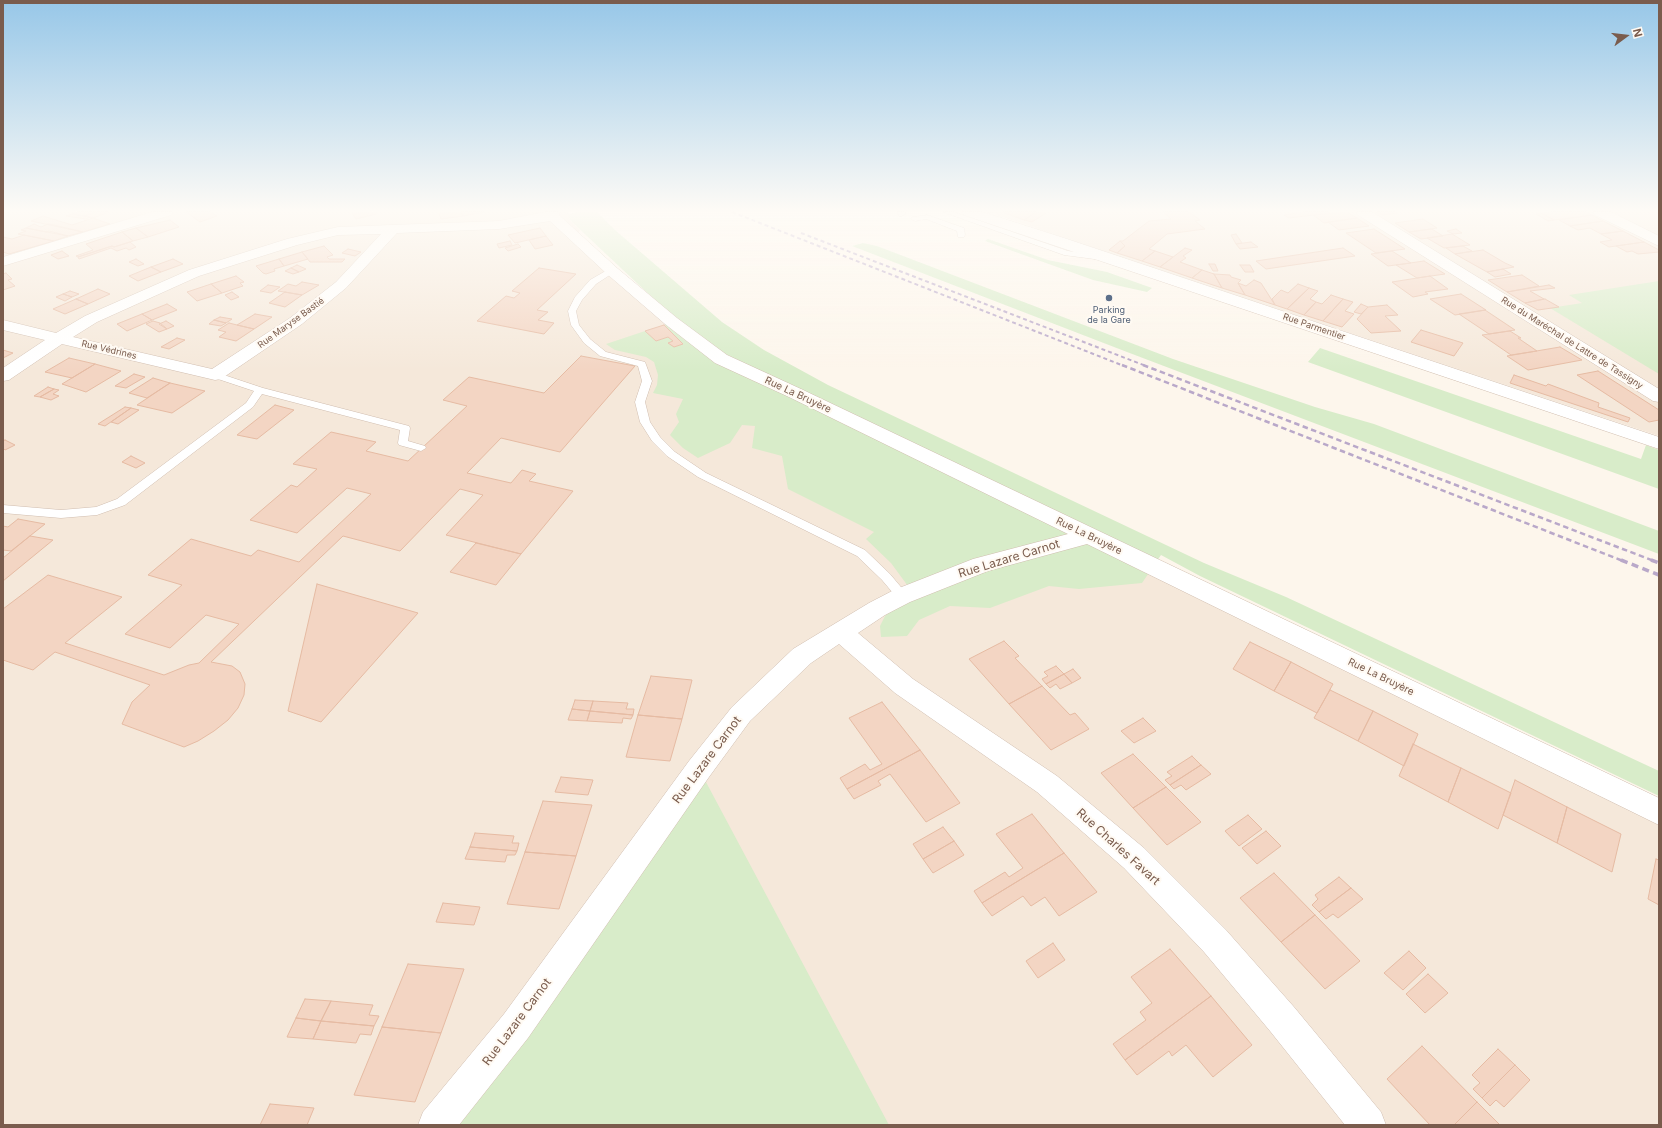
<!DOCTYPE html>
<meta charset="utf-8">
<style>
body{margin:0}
#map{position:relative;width:1662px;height:1128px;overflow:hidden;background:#fdf6ec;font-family:Inter,sans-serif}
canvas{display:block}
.frame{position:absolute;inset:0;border:4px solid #7a5c4d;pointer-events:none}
.north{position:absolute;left:1606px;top:16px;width:40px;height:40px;-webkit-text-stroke:3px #fffaf3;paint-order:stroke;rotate:75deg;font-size:11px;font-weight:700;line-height:16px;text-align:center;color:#7a5c4d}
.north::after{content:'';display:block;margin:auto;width:14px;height:18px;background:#7a5c4d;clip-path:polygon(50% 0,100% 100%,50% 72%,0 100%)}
</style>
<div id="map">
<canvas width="1662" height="1128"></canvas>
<div class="frame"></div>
<div class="north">N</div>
</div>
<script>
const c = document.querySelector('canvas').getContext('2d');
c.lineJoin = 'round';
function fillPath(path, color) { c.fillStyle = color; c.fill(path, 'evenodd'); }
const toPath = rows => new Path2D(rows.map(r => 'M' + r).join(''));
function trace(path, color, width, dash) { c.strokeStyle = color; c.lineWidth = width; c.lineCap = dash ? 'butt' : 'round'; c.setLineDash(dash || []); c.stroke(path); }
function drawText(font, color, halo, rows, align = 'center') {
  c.font = font + ' Inter,sans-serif'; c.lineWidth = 4; c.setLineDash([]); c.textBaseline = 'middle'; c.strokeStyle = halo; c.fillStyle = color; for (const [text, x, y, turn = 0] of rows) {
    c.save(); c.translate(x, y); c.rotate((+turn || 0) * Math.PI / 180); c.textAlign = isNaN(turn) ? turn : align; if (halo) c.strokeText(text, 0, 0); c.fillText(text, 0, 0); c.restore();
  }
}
fillPath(toPath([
 [3,212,567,212,571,221,580,230,576,236,671,321,1659,812,1659,1125,3,1125],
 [988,212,1659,212,1659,436,1107,252]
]), '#f5e8da');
fillPath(toPath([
 [575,212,597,212,615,230,722,322,764,350,828,385,1204,563,1286,597,1659,771,1659,796,1200,576,1161,555,1142,583,1079,589,1049,586,990,608,950,606,919,620,907,636,881,637,880,626,885,616,892,609,916,597,891,563,866,539,874,532,788,489,782,456,752,448,755,426,742,425,730,443,698,458,683,448,670,435,679,422,676,414,683,399,653,393,657,385,658,375,654,362,646,357,615,350,606,344,645,331,656,341,668,337,673,341,668,343,674,347,683,344,664,325,675,319,571,221,568,215],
 [988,239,1048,260,1107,272,1152,288,1147,292,1093,280,985,241],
 [863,243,877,246,1173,359,1315,407,1374,424,1659,531,1659,554,1127,352,852,246],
 [1659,281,1659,374,1550,308,1582,303,1569,295],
 [1320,348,1641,459,1646,445,1659,450,1659,489,1308,362],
 [699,769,889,1125,436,1125]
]), '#d8ecc9');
const building = toPath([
 [77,212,96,212,84,216,73,214,77,212],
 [96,212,109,212,93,218,84,216,96,212],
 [186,212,210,212,217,216,200,222,186,212],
 [375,212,376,214,356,219,352,213,375,212],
 [461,212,463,216,441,219,439,213,461,212],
 [461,212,484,212,463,216,461,212],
 [1002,212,1036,212,1024,220,1002,212],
 [1036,212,1046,213,1032,222,1024,220,1036,212],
 [1163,212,1189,212,1200,220,1195,221,1205,229,1167,234,1149,249,1155,251,1142,261,1117,253,1125,246,1120,241,1123,241,1149,221,1171,219,1163,212],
 [1303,212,1329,212,1330,213,1289,218,1284,215,1303,212],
 [1347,212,1357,218,1324,223,1313,215,1347,212],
 [1377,212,1395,212,1397,213,1382,215,1377,212],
 [1552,212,1586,212,1592,215,1554,220,1541,213,1552,212],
 [1541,213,1554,220,1548,221,1536,214,1541,213],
 [73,214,84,216,90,217,86,219,66,216,73,214],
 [1592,215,1603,221,1570,226,1559,220,1592,215],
 [43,216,72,225,93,218,110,224,83,232,31,221,43,216],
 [1357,218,1369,226,1339,230,1328,222,1357,218],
 [1423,219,1437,228,1409,232,1395,223,1423,219],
 [170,220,179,227,148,237,136,228,170,220],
 [1603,221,1623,231,1601,234,1590,228,1578,230,1570,226,1603,221],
 [34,224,41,227,48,224,54,225,83,232,68,236,26,228,34,224],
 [26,228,46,232,49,231,68,236,54,241,18,234,26,231,21,230,26,228],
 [136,228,148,237,133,241,122,232,136,228],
 [540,228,546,236,515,243,508,235,540,228],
 [1374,229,1405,249,1376,253,1346,233,1374,229],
 [1432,229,1443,236,1421,239,1409,232,1432,229],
 [1456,229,1462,233,1453,234,1447,231,1456,229],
 [1623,231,1644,242,1609,247,1600,242,1612,240,1601,234,1623,231],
 [122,232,133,241,114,247,112,246,78,257,76,256,93,250,86,244,122,232],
 [1236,234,1242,243,1236,244,1231,235,1236,234],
 [1452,234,1470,245,1444,248,1427,238,1452,234],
 [24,235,54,241,9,254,3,252,3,237,12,239,24,235],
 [546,236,553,245,535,249,529,240,546,236],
 [510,241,512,245,499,248,497,244,510,241],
 [1120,241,1125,246,1117,253,1109,250,1120,241],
 [130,242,136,247,129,250,126,248,117,251,111,248,79,259,78,257,112,246,114,247,130,242],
 [1251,242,1258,247,1240,249,1236,244,1251,242],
 [1644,242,1659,250,1659,252,1638,254,1632,251,1627,252,1616,246,1644,242],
 [518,244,521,247,508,251,505,248,518,244],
 [324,246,333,255,327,257,329,259,345,259,342,262,310,262,302,252,324,246],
 [1463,246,1472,251,1455,254,1446,248,1463,246],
 [1185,248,1192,250,1183,256,1186,258,1180,262,1202,270,1192,278,1160,267,1185,248],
 [1343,248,1355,256,1266,269,1256,261,1343,248],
 [348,249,361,252,355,256,342,253,348,249],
 [1483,250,1505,263,1514,267,1487,272,1455,254,1483,250],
 [62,251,69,256,58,259,51,255,62,251],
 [1155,251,1173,257,1160,267,1142,261,1155,251],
 [1392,251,1411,263,1388,266,1371,254,1392,251],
 [302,252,308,259,284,266,279,259,302,252],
 [136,259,144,264,138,266,129,262,136,259],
 [173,259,183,264,161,272,151,267,173,259],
 [279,259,284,266,274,269,275,271,266,274,263,273,256,266,279,259],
 [1424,261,1445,274,1417,278,1396,265,1424,261],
 [1209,264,1215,264,1218,271,1213,271,1209,264],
 [297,265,306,269,299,272,291,268,297,265],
 [1240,265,1250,265,1254,272,1245,272,1240,265],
 [151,267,161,272,138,281,129,276,151,267],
 [291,268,299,272,293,274,285,271,291,268],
 [539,268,576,274,537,310,548,312,538,320,554,323,544,334,477,321,506,296,514,298,520,293,512,291,539,268],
 [1503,269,1511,274,1495,277,1487,272,1503,269],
 [1202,270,1214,274,1222,288,1192,278,1202,270],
 [6,273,12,279,8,280,15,286,3,290,3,274,6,273],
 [1214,274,1230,275,1231,277,1241,280,1238,283,1245,295,1222,288,1214,274],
 [1522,275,1539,286,1507,292,1488,280,1522,275],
 [236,276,244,282,240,283,243,286,222,293,211,284,236,276],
 [1430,276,1448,289,1425,292,1428,294,1413,297,1392,282,1430,276],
 [1254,280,1261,283,1275,305,1245,295,1238,283,1246,286,1254,280],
 [302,282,319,285,302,295,278,291,288,284,296,286,302,282],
 [211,284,222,293,197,301,187,292,211,284],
 [1298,284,1309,288,1287,309,1275,305,1272,299,1281,290,1288,293,1298,284],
 [268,285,280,287,271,293,260,291,268,285],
 [1549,285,1555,288,1530,291,1544,299,1525,303,1507,292,1549,285],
 [1309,288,1318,291,1310,299,1316,302,1304,315,1287,309,1309,288],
 [98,289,110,294,88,304,76,299,98,289],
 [70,291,79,294,72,297,63,294,70,291],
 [232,292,239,297,231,300,225,295,232,292],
 [285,292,302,295,285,307,269,303,285,292],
 [63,294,72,297,65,301,56,297,63,294],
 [1461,294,1486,310,1455,315,1430,299,1461,294],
 [1331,295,1343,299,1323,321,1304,315,1316,302,1322,304,1331,295],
 [76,299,88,304,65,314,53,309,76,299],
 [1343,299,1353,302,1345,311,1354,314,1342,327,1323,321,1343,299],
 [1545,299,1559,307,1538,310,1525,303,1545,299],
 [167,304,177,310,152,320,142,314,167,304],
 [1361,304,1368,307,1361,314,1354,312,1361,304],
 [1387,305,1398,315,1385,316,1401,331,1371,333,1357,319,1368,307,1387,305],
 [1485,310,1515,330,1489,334,1459,314,1485,310],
 [142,314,152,320,127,331,117,324,142,314],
 [255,314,272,317,254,329,237,325,255,314],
 [220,317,232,319,226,323,214,320,220,317],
 [214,320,226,323,221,326,209,324,214,320],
 [153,321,160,323,167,329,159,332,146,324,153,321],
 [166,321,174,326,167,329,159,324,166,321],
 [229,323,237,325,254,329,236,341,219,337,226,332,218,330,229,323],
 [664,325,683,344,674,347,668,343,673,341,668,337,656,341,645,331,664,325],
 [1421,330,1463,343,1454,356,1411,342,1421,330],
 [1510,331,1521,338,1518,338,1537,351,1511,355,1482,335,1510,331],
 [177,338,185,340,169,349,161,347,177,338],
 [1560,347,1582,360,1528,370,1507,356,1560,347],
 [3,350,13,353,3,358,3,350],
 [581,356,635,366,560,452,501,438,467,473,511,483,522,470,536,474,529,481,573,491,521,554,446,535,483,495,460,489,400,551,343,536,211,662,232,666,240,672,245,684,244,695,238,708,228,720,214,731,198,741,184,747,122,724,132,702,150,685,55,652,33,670,3,660,3,609,48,575,122,597,65,643,164,675,189,665,199,663,239,624,206,615,170,648,125,634,182,585,148,575,191,539,251,556,258,550,299,562,371,494,347,488,297,533,250,520,291,485,297,487,317,469,293,464,331,432,376,442,366,451,408,461,467,406,443,400,469,377,544,393,581,356],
 [69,358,95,364,72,378,45,372,69,358],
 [95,364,121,371,86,392,62,384,95,364],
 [1598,371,1659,410,1659,420,1649,422,1577,375,1598,371],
 [134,374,145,377,126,388,115,386,134,374],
 [1514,375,1546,386,1548,384,1599,403,1598,407,1630,418,1628,422,1510,383,1514,375],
 [153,378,170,383,147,398,129,393,153,378],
 [170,383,205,391,172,413,137,405,170,383],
 [48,387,54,389,40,397,34,396,48,387],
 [54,389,59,390,53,394,59,396,51,400,40,397,54,389],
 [275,405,294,410,257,439,237,435,275,405],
 [125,407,131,408,105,426,98,424,125,407],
 [131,408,139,410,118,424,111,422,131,408],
 [5,440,15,445,5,450,3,448,3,441,5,440],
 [131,456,145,463,136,468,122,462,131,456],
 [18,519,45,524,11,551,3,550,3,526,8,527,18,519],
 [30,536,53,540,3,581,3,558,30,536],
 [476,543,521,554,496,585,450,572,476,543],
 [317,584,418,613,321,722,288,711,317,584],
 [1004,641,1019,656,1015,658,1042,686,1009,704,969,659,1004,641],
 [1250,642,1291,662,1274,691,1233,669,1250,642],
 [1291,662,1333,684,1317,713,1274,691,1291,662],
 [1056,666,1064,674,1046,684,1042,679,1048,676,1044,672,1056,666],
 [1073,669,1081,678,1072,683,1064,674,1073,669],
 [1064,674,1072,683,1060,689,1056,684,1050,688,1046,684,1064,674],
 [651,676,692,680,682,719,638,715,651,676],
 [1042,686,1070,715,1075,713,1089,729,1051,750,1009,704,1042,686],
 [1330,690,1373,711,1358,741,1314,718,1330,690],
 [575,700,593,701,590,711,572,709,575,700],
 [593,701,628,703,626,709,634,709,633,715,590,711,593,701],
 [882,702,920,750,847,789,840,778,865,764,870,770,882,764,849,718,882,702],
 [572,709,590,711,587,721,568,720,572,709],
 [590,711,633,715,631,719,623,718,622,723,587,721,590,711],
 [1373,711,1418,734,1404,766,1358,741,1373,711],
 [638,715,682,719,670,761,626,757,638,715],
 [1143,718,1156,731,1134,743,1121,731,1143,718],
 [1413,744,1461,768,1448,802,1399,776,1413,744],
 [920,750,960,803,926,822,890,774,878,781,881,785,854,799,847,789,920,750],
 [1133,754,1166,787,1133,808,1101,773,1133,754],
 [1192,756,1201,765,1170,785,1165,780,1172,776,1167,772,1192,756],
 [1201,765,1211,774,1186,790,1181,785,1174,789,1170,785,1201,765],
 [1461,768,1511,793,1498,829,1448,802,1461,768],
 [561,777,593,780,588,795,555,792,561,777],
 [1515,780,1567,807,1557,843,1503,815,1515,780],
 [1166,787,1201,822,1167,845,1133,808,1166,787],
 [543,801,592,805,576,856,525,852,543,801],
 [1567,807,1621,834,1612,872,1557,843,1567,807],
 [1032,814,1064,853,982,903,974,891,1005,872,1009,877,1023,868,996,834,1032,814],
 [1248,815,1262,829,1239,846,1225,831,1248,815],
 [943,827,954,841,923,859,913,844,943,827],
 [1266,831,1281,846,1257,864,1242,848,1266,831],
 [475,833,514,836,512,843,519,843,517,851,470,847,475,833],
 [954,841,964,855,933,873,923,859,954,841],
 [470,847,517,851,515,855,507,855,505,862,465,859,470,847],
 [525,852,576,856,559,909,507,904,525,852],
 [1064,853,1097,892,1059,916,1045,897,1031,906,1023,896,992,916,982,903,1064,853],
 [1656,859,1659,860,1659,905,1648,899,1656,859],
 [1274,873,1315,915,1281,942,1240,898,1274,873],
 [1339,877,1351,888,1319,912,1312,905,1318,899,1315,895,1339,877],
 [1351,888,1363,899,1338,918,1333,914,1326,919,1319,912,1351,888],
 [443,903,480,907,474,925,436,922,443,903],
 [1315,915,1360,961,1325,989,1281,942,1315,915],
 [1053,943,1065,960,1038,978,1026,961,1053,943],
 [1170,949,1211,996,1125,1060,1113,1044,1146,1020,1140,1012,1152,1003,1131,977,1170,949],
 [1409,951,1426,968,1403,990,1384,973,1409,951],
 [408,964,464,969,441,1033,382,1027,408,964],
 [1428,974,1448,993,1425,1013,1406,994,1428,974],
 [1211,996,1252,1045,1213,1077,1186,1045,1172,1056,1169,1051,1137,1075,1125,1060,1211,996],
 [305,999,331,1001,321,1021,296,1018,305,999],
 [331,1001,373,1005,369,1015,379,1016,374,1026,321,1021,331,1001],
 [296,1018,321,1021,313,1039,287,1037,296,1018],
 [321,1021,374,1026,371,1035,360,1034,356,1043,313,1039,321,1021],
 [382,1027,441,1033,415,1102,354,1095,382,1027],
 [1422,1046,1477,1102,1454,1125,1430,1125,1387,1079,1422,1046],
 [1498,1049,1515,1065,1482,1098,1473,1089,1480,1083,1472,1075,1498,1049],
 [1515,1065,1530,1080,1504,1107,1496,1100,1490,1106,1482,1098,1515,1065],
 [1477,1102,1500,1125,1454,1125,1477,1102],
 [270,1104,314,1108,307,1125,260,1125,270,1104]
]);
fillPath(building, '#f3d5c3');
trace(building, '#e6bba3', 1);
const lane = toPath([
 [897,212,905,212,906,214,902,216,899,216,897,212],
 [943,212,954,212,1068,251,1102,256,1106,258,1102,260,1064,255,943,212],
 [927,215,964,228,965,235,964,237,958,237,957,231,926,219,915,221,911,219,912,217,927,215],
 [609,269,615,269,616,271,596,284,582,300,576,311,579,325,590,339,606,352,645,362,652,381,645,402,650,422,660,437,675,452,706,473,865,550,890,574,906,593,908,596,906,599,902,601,898,599,882,580,857,556,698,477,667,456,652,441,640,422,635,402,642,381,638,366,600,356,584,343,571,325,568,311,575,297,590,280,609,269],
 [215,372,263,388,409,426,410,428,408,441,425,446,426,448,421,451,399,445,398,443,400,430,262,394,253,407,125,505,97,515,61,518,3,513,3,505,61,510,96,507,117,499,246,403,254,391,212,377,210,375,215,372]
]);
const street = toPath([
 [545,212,559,212,559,215,617,268,677,318,727,355,801,389,1659,798,1659,825,1087,544,988,571,910,602,885,615,858,633,913,679,1057,776,1144,848,1226,930,1294,1007,1381,1112,1386,1125,1345,1125,1270,1031,1204,952,1124,868,1037,792,895,693,839,644,811,663,750,721,709,777,528,1038,459,1125,418,1125,423,1112,504,1014,689,761,732,707,793,649,869,603,894,590,973,559,1068,534,789,397,715,363,665,324,607,274,550,221,499,229,397,233,346,288,302,324,221,379,215,380,62,344,9,380,3,381,3,368,45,340,3,330,3,320,56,333,85,316,189,270,287,239,338,227,499,221,545,212],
 [381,234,336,282,290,318,212,369,73,337,97,322,199,276,297,245,338,235,381,234],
 [962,212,983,212,1067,239,1659,437,1659,449,964,215,962,212],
 [1356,212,1372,212,1659,389,1659,402,1653,401,1358,215,1356,212],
 [1593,212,1611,212,1659,236,1659,246,1595,215,1593,212]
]);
const secondary = toPath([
 [152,212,173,212,171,215,3,266,3,257,152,212]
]);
trace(lane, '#d1beb0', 1);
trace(street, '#d1beb0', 1);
trace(secondary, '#d6c0b0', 1);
fillPath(lane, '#fff');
fillPath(street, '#fff');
fillPath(secondary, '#fff');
trace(toPath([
 [732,212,1124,366],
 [801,233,1146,366]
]), '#b9a8c9', 2, [4, 3]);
trace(toPath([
 [1122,365,1623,561],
 [1143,365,1654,561]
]), '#b9a8c9', 2.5, [5.5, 3.5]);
trace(toPath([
 [1621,560,1659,575],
 [1651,560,1659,563]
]), '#b9a8c9', 3.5, [7, 4.5]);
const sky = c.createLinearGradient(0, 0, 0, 370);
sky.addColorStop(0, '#97c7e8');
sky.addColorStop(0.57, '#fefbf6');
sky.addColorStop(1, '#fefbf600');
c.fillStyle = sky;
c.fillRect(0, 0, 1662, 370);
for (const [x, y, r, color] of [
 [1109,298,4,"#5c6f8a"]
]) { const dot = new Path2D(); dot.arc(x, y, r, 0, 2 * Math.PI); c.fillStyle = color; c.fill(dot); trace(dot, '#fffaf3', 1.5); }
drawText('9px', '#4e5e75', '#fffaf3', [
 ["Parking",1109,310],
 ["de la Gare",1109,320]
]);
drawText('9px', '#7a5c4d', '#fffaf3', [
 ["Rue Maryse Bastié",291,323,-36],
 ["Rue Parmentier",1314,327,19],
 ["Rue du Maréchal de Lattre de Tassigny",1572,343,32],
 ["Rue Védrines",109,350,13]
]);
drawText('10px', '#7a5c4d', '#fffaf3', [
 ["Rue La Bruyère",798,395,25],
 ["Rue La Bruyère",1089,536,26],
 ["Rue La Bruyère",1381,677,26]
]);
drawText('12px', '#7a5c4d', '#fffaf3', [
 ["Rue Lazare Carnot",1009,559,-17],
 ["Rue Lazare Carnot",707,760,-53],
 ["Rue Charles Favart",1118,847,42],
 ["Rue Lazare Carnot",517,1022,-53]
]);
</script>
